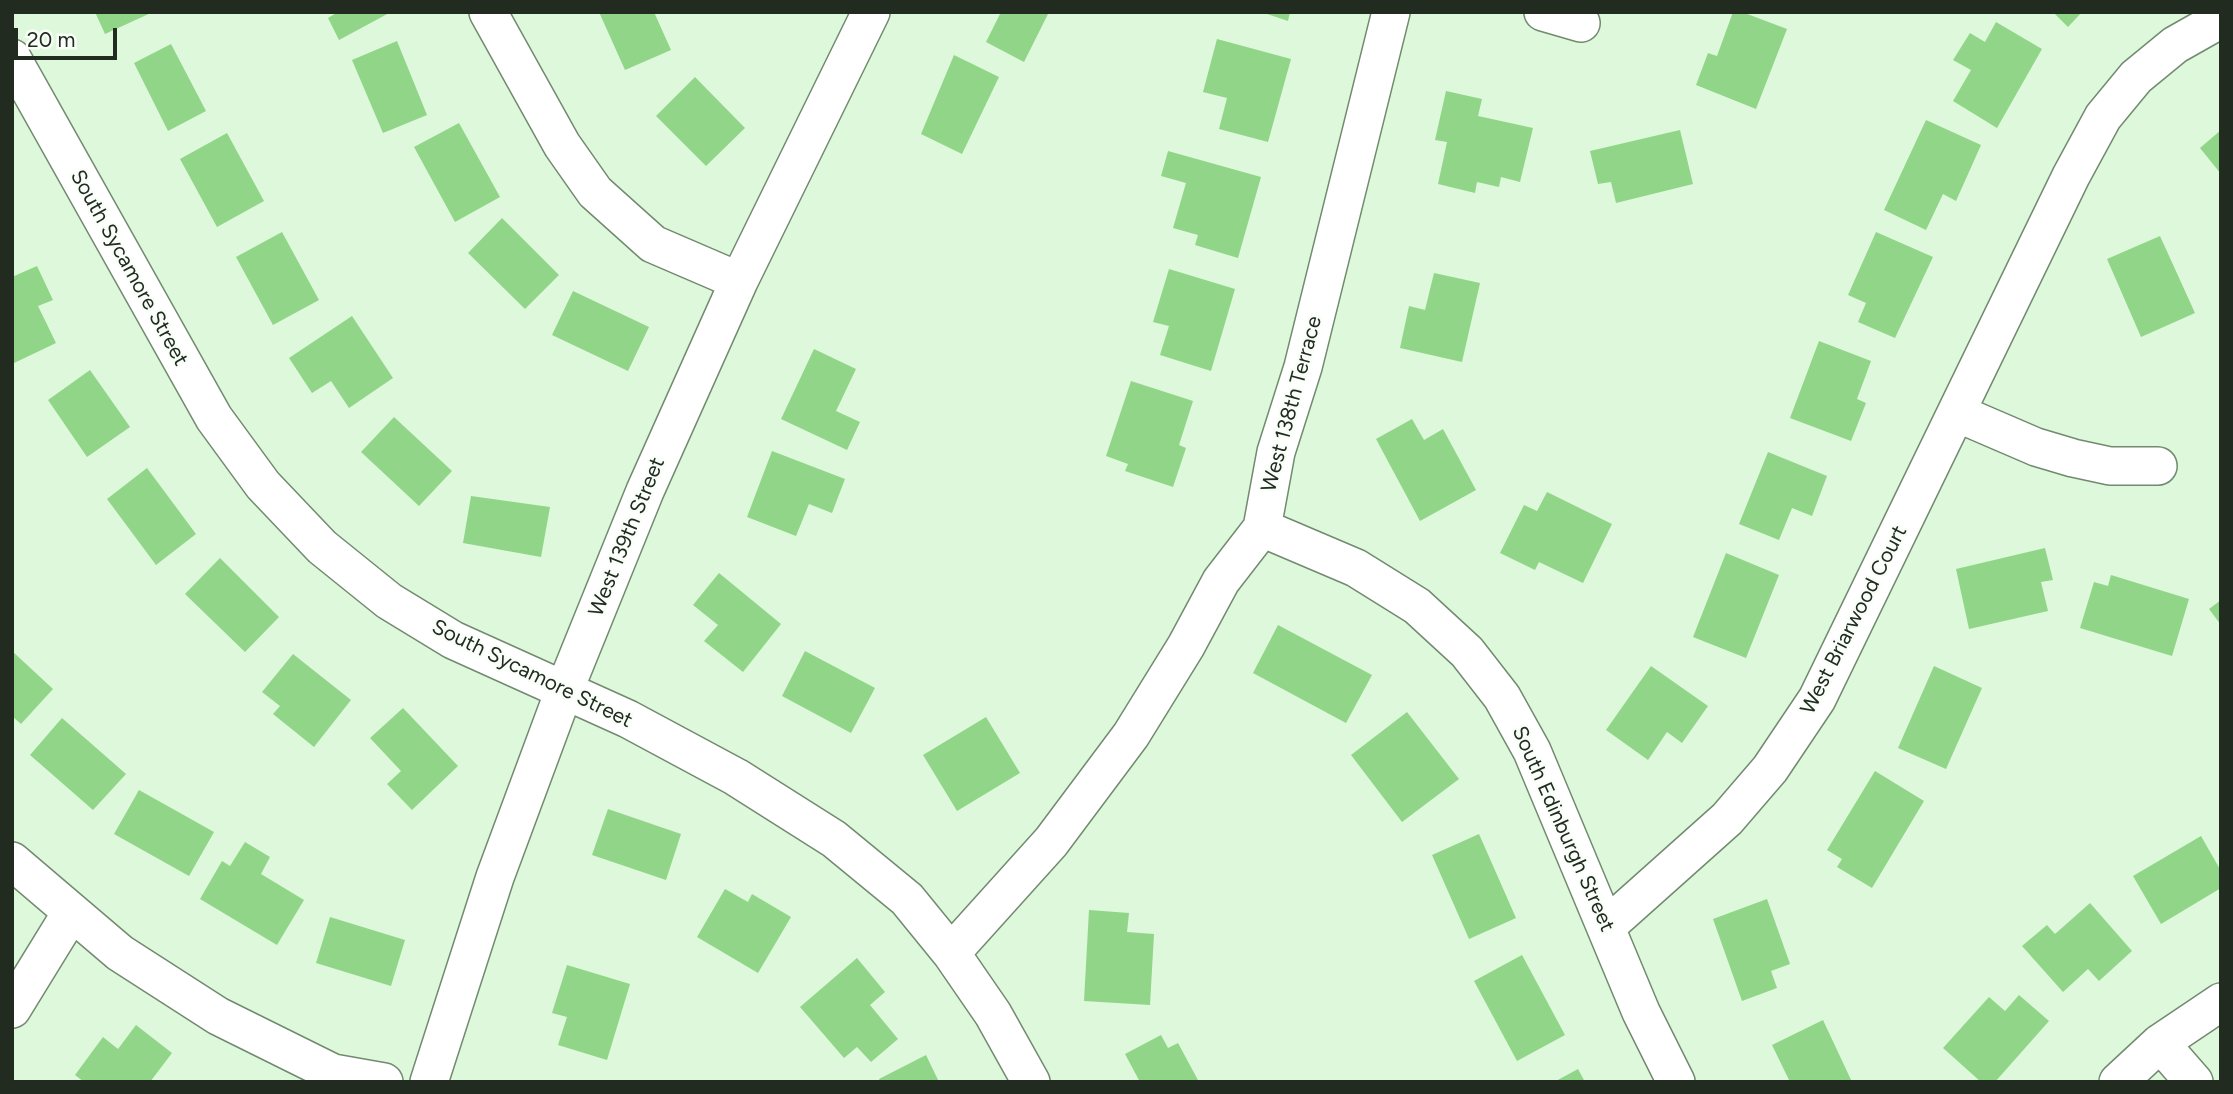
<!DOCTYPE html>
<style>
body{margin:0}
#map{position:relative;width:2233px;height:1094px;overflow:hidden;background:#ddf8da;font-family:Figtree,sans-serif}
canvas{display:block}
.frame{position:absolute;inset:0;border:14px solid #212b20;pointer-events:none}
.scale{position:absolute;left:14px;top:28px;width:103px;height:32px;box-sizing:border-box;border:4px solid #212b20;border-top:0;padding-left:9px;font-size:21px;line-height:24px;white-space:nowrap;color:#212b20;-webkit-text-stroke:5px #f9fef8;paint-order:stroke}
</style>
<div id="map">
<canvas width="2233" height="1094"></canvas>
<div class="frame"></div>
<div class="scale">20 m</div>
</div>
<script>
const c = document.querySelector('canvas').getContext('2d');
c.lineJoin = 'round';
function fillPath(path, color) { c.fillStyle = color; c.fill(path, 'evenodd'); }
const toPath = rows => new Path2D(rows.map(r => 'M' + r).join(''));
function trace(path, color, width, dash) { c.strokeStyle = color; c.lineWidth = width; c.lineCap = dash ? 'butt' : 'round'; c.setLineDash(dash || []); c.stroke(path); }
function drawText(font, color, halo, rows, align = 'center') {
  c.font = font + ' Figtree,sans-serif'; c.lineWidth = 5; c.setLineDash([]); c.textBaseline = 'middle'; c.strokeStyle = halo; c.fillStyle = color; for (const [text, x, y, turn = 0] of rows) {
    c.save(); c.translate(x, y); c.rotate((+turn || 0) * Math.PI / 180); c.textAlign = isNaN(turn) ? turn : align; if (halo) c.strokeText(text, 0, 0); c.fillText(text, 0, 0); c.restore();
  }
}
fillPath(toPath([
 [95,12,153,12,105,34],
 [338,12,391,12,339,40,328,18],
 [599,12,654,12,671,50,625,70],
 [1001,12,1049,12,1024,62,986,42],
 [1261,12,1290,12,1288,21],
 [1733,12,1742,12,1787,29,1756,109,1696,85,1708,53,1717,56],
 [2053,12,2082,12,2068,27],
 [1996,22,2042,49,1997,128,1953,101,1971,70,1953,60,1970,33,1985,42],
 [1217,39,1291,59,1268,142,1219,129,1227,98,1203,92],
 [397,41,427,115,383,133,352,60],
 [171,44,206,111,168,131,134,63],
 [954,55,999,77,962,154,921,134],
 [695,77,745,128,706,166,656,116],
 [1446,91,1482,99,1478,116,1533,128,1520,182,1501,177,1499,187,1477,182,1475,193,1438,184,1447,142,1435,140],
 [1926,120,1981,145,1956,201,1943,194,1926,230,1884,210],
 [459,123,500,197,455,222,414,147],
 [1680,130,1693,184,1616,203,1611,182,1598,184,1590,151],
 [2221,130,2221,174,2200,148],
 [227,133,264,201,217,227,180,159],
 [1168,151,1261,177,1238,258,1195,245,1198,235,1173,228,1186,183,1161,176],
 [502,218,559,275,525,309,468,253],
 [282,232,319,300,273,325,236,257],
 [1876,232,1933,257,1895,338,1858,322,1866,303,1848,295],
 [2160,236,2195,313,2141,337,2107,259],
 [37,266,53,300,38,306,56,343,12,364,12,277],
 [1169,269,1235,289,1211,371,1160,355,1169,326,1153,322],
 [1434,273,1480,283,1462,362,1400,348,1409,306,1425,310],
 [573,291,649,327,628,371,552,335],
 [352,316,393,378,349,408,331,381,312,393,289,358],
 [1819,341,1871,361,1857,399,1866,403,1851,441,1790,418],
 [814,349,856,369,836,411,860,422,847,450,781,419],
 [90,370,130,427,87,457,48,400],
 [1131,381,1193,401,1179,445,1186,448,1173,487,1125,471,1128,464,1106,456],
 [394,417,452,471,419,506,361,452],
 [1412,419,1424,440,1443,429,1476,490,1420,521,1376,439],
 [772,451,845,479,832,513,809,504,796,536,747,517],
 [1768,452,1827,476,1812,516,1792,508,1779,540,1739,524],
 [147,468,196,534,156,565,107,499],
 [1547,492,1612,524,1583,583,1539,562,1535,570,1500,553,1524,505,1537,511],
 [471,496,550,507,541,557,463,543],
 [2045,548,2053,580,2041,582,2048,611,1969,629,1956,569],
 [1726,553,1779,575,1746,658,1693,637],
 [220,558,279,617,245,652,185,594],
 [719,573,781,624,743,672,704,641,718,625,693,605],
 [2111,575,2189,599,2172,656,2080,628,2094,582,2108,586],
 [2221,600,2221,625,2209,609],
 [1278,625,1372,675,1346,723,1253,673],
 [12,651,53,689,21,724,12,716],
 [805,651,875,688,851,733,782,696],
 [293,654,351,700,314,747,273,714,280,706,262,692],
 [1651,666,1708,706,1682,743,1667,732,1648,760,1606,730],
 [1934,666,1982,688,1946,769,1898,748],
 [403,708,458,766,412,810,387,784,401,771,370,738],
 [1407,712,1459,779,1402,822,1351,755],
 [986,717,1020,773,957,811,923,755],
 [62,718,126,774,93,810,30,755],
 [1875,771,1924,801,1872,888,1837,867,1842,859,1827,850],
 [139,790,214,832,189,876,114,834],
 [608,809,681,834,666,880,592,855],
 [1479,834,1516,918,1469,939,1432,855],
 [2201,836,2221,871,2221,888,2161,924,2133,876],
 [245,842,270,857,261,874,304,900,277,945,200,899,222,861,230,866],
 [725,889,748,902,752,894,791,917,758,973,697,937],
 [1767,899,1790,964,1771,971,1777,988,1742,1001,1713,919],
 [2090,903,2132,951,2099,981,2088,969,2063,992,2022,946,2047,925,2055,934],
 [1089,910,1129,913,1127,932,1154,934,1150,1005,1084,1001],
 [330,917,405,940,391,986,316,963],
 [1522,955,1565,1035,1517,1061,1474,981],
 [857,958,885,992,870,1005,898,1039,871,1062,857,1047,844,1058,800,1007],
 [567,965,630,984,607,1060,558,1045,567,1017,552,1013],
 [2019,995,2049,1021,1995,1082,1981,1082,1943,1048,1989,997,2005,1011],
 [1823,1020,1852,1082,1790,1082,1772,1045],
 [136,1025,172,1053,150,1082,84,1082,75,1075,103,1037,118,1049],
 [1161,1035,1168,1048,1178,1043,1199,1082,1140,1082,1125,1054],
 [926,1055,939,1082,880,1082,879,1079],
 [1578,1069,1585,1082,1554,1082]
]), '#91d589');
const minor = toPath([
 [488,12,562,145,595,192,653,244,739,281],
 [1543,12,1581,23],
 [12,58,214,418,263,485,322,547,389,601,453,640,628,719,736,777,834,839,907,899,951,953,993,1014,1031,1082],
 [1957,413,2036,447,2073,458,2110,466,2158,466],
 [1262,528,1356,568,1417,606,1467,652,1502,697,1532,751,1641,1012,1676,1082],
 [12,861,120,953,218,1016,333,1073,384,1082],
 [1606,927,1727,819,1770,769,1817,699,2071,176,2103,117,2136,77,2175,45,2221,19],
 [951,953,1051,842,1131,735,1186,646,1221,581,1262,528,1276,452,1303,367,1391,12],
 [12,1009,71,913],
 [2160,1043,2194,1082],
 [429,1082,495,877,564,691,645,491,739,281,871,12],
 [2118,1082,2160,1043,2221,1002]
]);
trace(minor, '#728a6f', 40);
trace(minor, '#fff', 37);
drawText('21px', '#212b20', '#f9fef8', [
 ["South Sycamore Street",129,268,61],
 ["West 138th Terrace",1292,404,-75],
 ["West 139th Street",627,537,-68],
 ["West Briarwood Court",1854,620,-63],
 ["South Sycamore Street",532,674,26],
 ["South Edinburgh Street",1563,829,66]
]);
</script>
